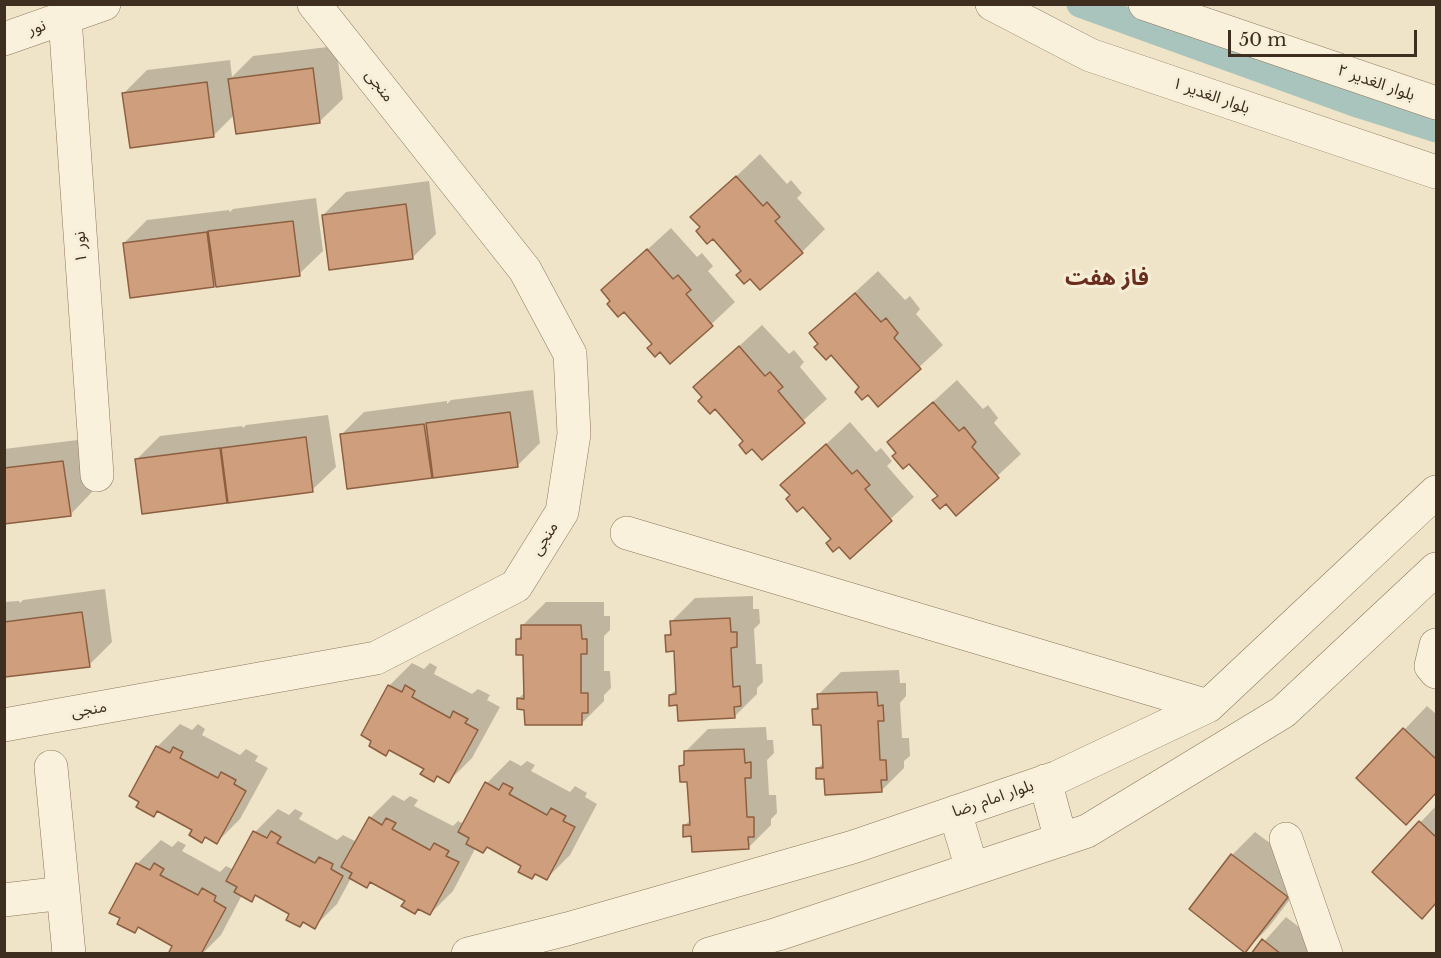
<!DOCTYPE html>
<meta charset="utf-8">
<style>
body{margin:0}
#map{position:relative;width:1441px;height:958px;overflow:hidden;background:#f0e4c8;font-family:"Libre Baskerville",serif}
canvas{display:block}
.frame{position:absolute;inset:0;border:6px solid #3d2e20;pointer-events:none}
.scale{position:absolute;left:1228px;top:30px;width:189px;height:27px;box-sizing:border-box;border:3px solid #3d2e20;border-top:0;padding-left:8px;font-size:18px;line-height:21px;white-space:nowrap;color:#3d2e20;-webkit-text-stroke:4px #f7eed8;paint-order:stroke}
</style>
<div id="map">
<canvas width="1441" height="958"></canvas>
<div class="frame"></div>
<div class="scale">50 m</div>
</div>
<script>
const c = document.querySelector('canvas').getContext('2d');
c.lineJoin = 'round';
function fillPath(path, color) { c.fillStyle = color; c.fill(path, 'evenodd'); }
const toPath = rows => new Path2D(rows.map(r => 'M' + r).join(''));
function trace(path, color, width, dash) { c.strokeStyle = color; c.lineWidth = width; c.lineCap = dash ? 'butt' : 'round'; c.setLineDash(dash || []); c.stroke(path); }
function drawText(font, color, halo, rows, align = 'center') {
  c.font = font + ' "Libre Baskerville","Noto Sans Arabic",serif'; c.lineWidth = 6; c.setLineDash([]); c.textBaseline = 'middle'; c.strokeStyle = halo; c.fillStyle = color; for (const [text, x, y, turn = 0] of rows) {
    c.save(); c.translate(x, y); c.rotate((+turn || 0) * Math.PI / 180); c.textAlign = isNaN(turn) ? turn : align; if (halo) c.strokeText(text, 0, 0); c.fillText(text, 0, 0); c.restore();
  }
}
fillPath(toPath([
 [336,46,343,99,319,122,235,114,213,136,124,93,147,70,230,60,232,77,253,56],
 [760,154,787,184,791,180,802,193,797,198,825,229,802,252,750,277,693,217],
 [429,181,436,234,413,257,323,215,346,192],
 [316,198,323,251,299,274,217,282,214,286,124,243,147,220,229,210,230,212,233,209],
 [671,228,697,257,702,253,713,266,708,271,735,302,671,362,624,310,603,290],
 [878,271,905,300,910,296,920,309,916,314,943,345,878,405,811,333],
 [762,325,789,354,794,350,804,362,800,367,827,399,762,458,695,387],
 [957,380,983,409,988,405,998,418,994,423,1021,454,956,514,889,442],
 [533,390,540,443,517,466,434,474,431,477,341,435,364,412,447,401,447,404,451,400],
 [328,415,336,467,312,490,229,498,226,501,137,459,160,436,242,426,243,428,246,425],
 [850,422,876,452,881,448,892,461,887,466,914,497,850,557,782,485],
 [86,439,93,491,70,515,4,523,4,449],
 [105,589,112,642,89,665,6,673,4,675,4,602,19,601,20,603,23,600],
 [753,596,753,609,759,609,760,623,754,629,756,664,762,664,763,682,757,688,757,694,734,717,679,704,670,695,677,689,675,650,667,636,672,630,672,621,695,598],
 [546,602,604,602,604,616,610,616,610,630,604,636,604,671,610,671,611,688,604,695,604,701,581,724,526,708,518,699,525,692,525,654,517,639,523,634,523,625],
 [412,663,424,669,430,663,437,667,434,674,472,694,478,689,490,695,487,700,500,707,472,758,449,781,439,776,434,780,426,768,391,749,385,754,389,686],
 [899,670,900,683,906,683,906,696,900,703,902,738,909,738,910,756,904,761,904,768,881,791,825,778,817,769,824,762,822,723,814,709,819,704,818,695,841,672],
 [1427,706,1436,714,1436,792,1406,823,1358,778],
 [180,724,192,730,198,724,205,729,202,735,240,755,246,749,258,756,255,761,268,768,240,819,217,842,206,836,202,841,194,829,159,810,154,815,157,747],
 [766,727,767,740,773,740,774,753,767,760,769,795,776,795,777,813,771,819,771,825,748,848,692,834,684,826,691,819,689,781,681,767,686,761,685,752,708,729],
 [510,760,521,766,527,761,535,765,531,771,570,792,575,786,587,793,585,797,597,804,570,855,547,878,536,873,532,877,523,865,488,846,483,851,476,847,453,891,430,914,371,881,366,886,351,878,337,904,314,927,304,921,300,926,291,914,256,895,251,900,242,895,221,935,202,954,188,954,139,926,134,932,122,918,111,912,138,863,161,840,172,847,178,841,186,845,182,851,220,872,226,866,234,870,255,832,278,809,289,815,295,809,303,813,299,819,337,840,343,835,357,842,370,818,393,795,404,801,410,796,418,800,414,806,453,826,458,821,464,824,487,783],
 [1436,806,1436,902,1422,917,1374,871],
 [1255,832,1310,873,1268,928,1245,951,1232,855],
 [1286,917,1334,954,1253,954]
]), '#0003');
trace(toPath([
 [1080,4,1360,105,1436,129]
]), '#a9c4bc', 27);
const building = toPath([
 [313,68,320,123,236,134,228,79,313,68],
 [207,82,214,137,130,148,122,93,207,82],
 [736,176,763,206,767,202,780,217,775,221,803,253,760,290,750,279,744,284,736,275,741,271,713,239,707,244,696,231,700,227,690,217,736,176],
 [406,204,413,259,329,270,322,215,406,204],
 [293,221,300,276,216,287,208,231,293,221],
 [207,232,214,287,130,298,123,243,207,232],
 [647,249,673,279,678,275,691,290,686,294,713,326,670,364,660,352,655,357,647,348,652,344,624,312,618,317,607,304,610,301,601,290,647,249],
 [855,293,881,322,886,318,898,333,894,338,921,369,878,407,868,395,862,400,855,392,859,387,831,355,826,360,814,347,818,344,809,333,855,293],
 [739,346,765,376,770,372,783,387,778,391,805,423,762,460,752,449,746,454,739,445,743,441,715,409,710,414,698,401,702,397,693,387,739,346],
 [933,402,959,431,964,427,976,442,972,447,999,478,956,516,946,504,940,509,932,500,938,496,909,464,903,469,892,456,896,453,887,442,933,402],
 [510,412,518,467,433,478,426,423,510,412],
 [424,424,432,478,347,489,340,434,424,424],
 [306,437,313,492,228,503,221,448,306,437],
 [826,444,852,474,857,470,870,485,865,489,892,521,850,559,839,547,833,552,826,543,831,539,803,507,797,512,786,499,790,495,780,485,826,444],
 [220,448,227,503,142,514,135,459,220,448],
 [63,461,71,516,4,524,4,468,63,461],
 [82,612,90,667,5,677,4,622,82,612],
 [730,618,731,632,737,632,737,647,731,648,733,687,740,686,741,706,734,707,735,718,678,721,677,705,669,706,669,695,676,694,674,651,666,652,665,635,671,635,670,621,730,618],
 [521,625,581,625,582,639,587,639,587,654,581,654,581,693,588,693,588,713,582,713,582,725,525,725,524,710,517,709,517,698,524,699,523,655,516,655,516,639,521,639,521,625],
 [388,685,402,692,405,685,415,691,412,697,450,718,453,711,468,719,465,723,478,730,449,783,437,776,434,782,420,774,424,769,389,750,386,756,369,746,371,741,361,735,388,685],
 [877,692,878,706,883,705,884,721,878,721,880,760,886,760,887,780,881,780,882,792,825,795,824,779,816,779,816,768,823,768,821,725,813,725,812,709,818,709,817,694,877,692],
 [1403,728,1436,759,1436,793,1406,825,1356,778,1403,728],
 [156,746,170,753,173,747,183,752,180,758,218,778,221,772,236,780,234,784,246,791,217,844,205,837,202,843,189,835,192,830,157,811,154,817,136,807,139,802,129,796,156,746],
 [744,749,745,763,751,762,751,778,745,778,747,817,754,817,754,837,748,837,749,849,692,852,691,836,683,837,683,825,690,825,687,782,680,782,679,766,684,765,684,751,744,749],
 [485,782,499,790,503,783,513,788,509,794,547,815,551,808,566,816,563,821,575,827,547,880,535,874,532,879,518,872,521,866,487,847,483,853,466,844,469,838,458,832,485,782],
 [369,817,382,825,386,818,396,823,392,829,430,850,434,843,449,851,446,856,459,862,430,915,418,909,415,914,401,906,405,901,370,882,367,888,349,878,352,873,341,867,369,817],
 [1419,821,1436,837,1436,903,1422,919,1372,872,1419,821],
 [253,831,267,838,271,831,281,837,277,843,315,863,319,857,333,864,331,869,343,876,315,929,303,922,300,927,286,920,289,914,255,895,252,902,234,892,237,887,226,881,253,831],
 [1231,854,1288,897,1245,953,1189,909,1231,854],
 [136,863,150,870,154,863,164,869,160,875,198,895,202,888,216,896,214,901,226,908,201,954,172,954,169,952,172,946,138,927,135,933,117,924,120,918,109,913,136,863],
 [1262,939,1281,954,1251,954,1262,939]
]);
fillPath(building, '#cf9f7d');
trace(building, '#8d5f41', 1.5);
const minor = toPath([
 [992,4,1090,55,1436,172],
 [1145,4,1436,103],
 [65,18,97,475],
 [4,39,104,4],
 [627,533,1208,706],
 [1436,645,1431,666,1436,672],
 [4,725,376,658,516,586,562,512,574,434,570,354,525,270,314,4],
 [51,767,69,954],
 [1045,781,1061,840],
 [955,812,972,869],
 [1286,839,1326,954],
 [4,900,63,893],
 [468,954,567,929,853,847,1058,777,1208,706,1436,492],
 [709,954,778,934,1087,831,1283,712,1436,569]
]);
trace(minor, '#8d765c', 34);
trace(minor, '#faf1dc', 33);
drawText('16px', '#3d2e20', '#f7eed8', [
 ["نور",37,28,-19],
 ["بلوار الغدیر ۲",1376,83,19],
 ["منجی",379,86,52],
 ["بلوار الغدیر ۱",1211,96,19],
 ["نور ۱",81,247,-94],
 ["منجی",545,539,-58],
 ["منجی",89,710,-10],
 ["بلوار امام رضا",993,799,-19]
]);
drawText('bold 22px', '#6b2e1e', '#f7eed8', [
 ["فاز هفت",1107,279]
]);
</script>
